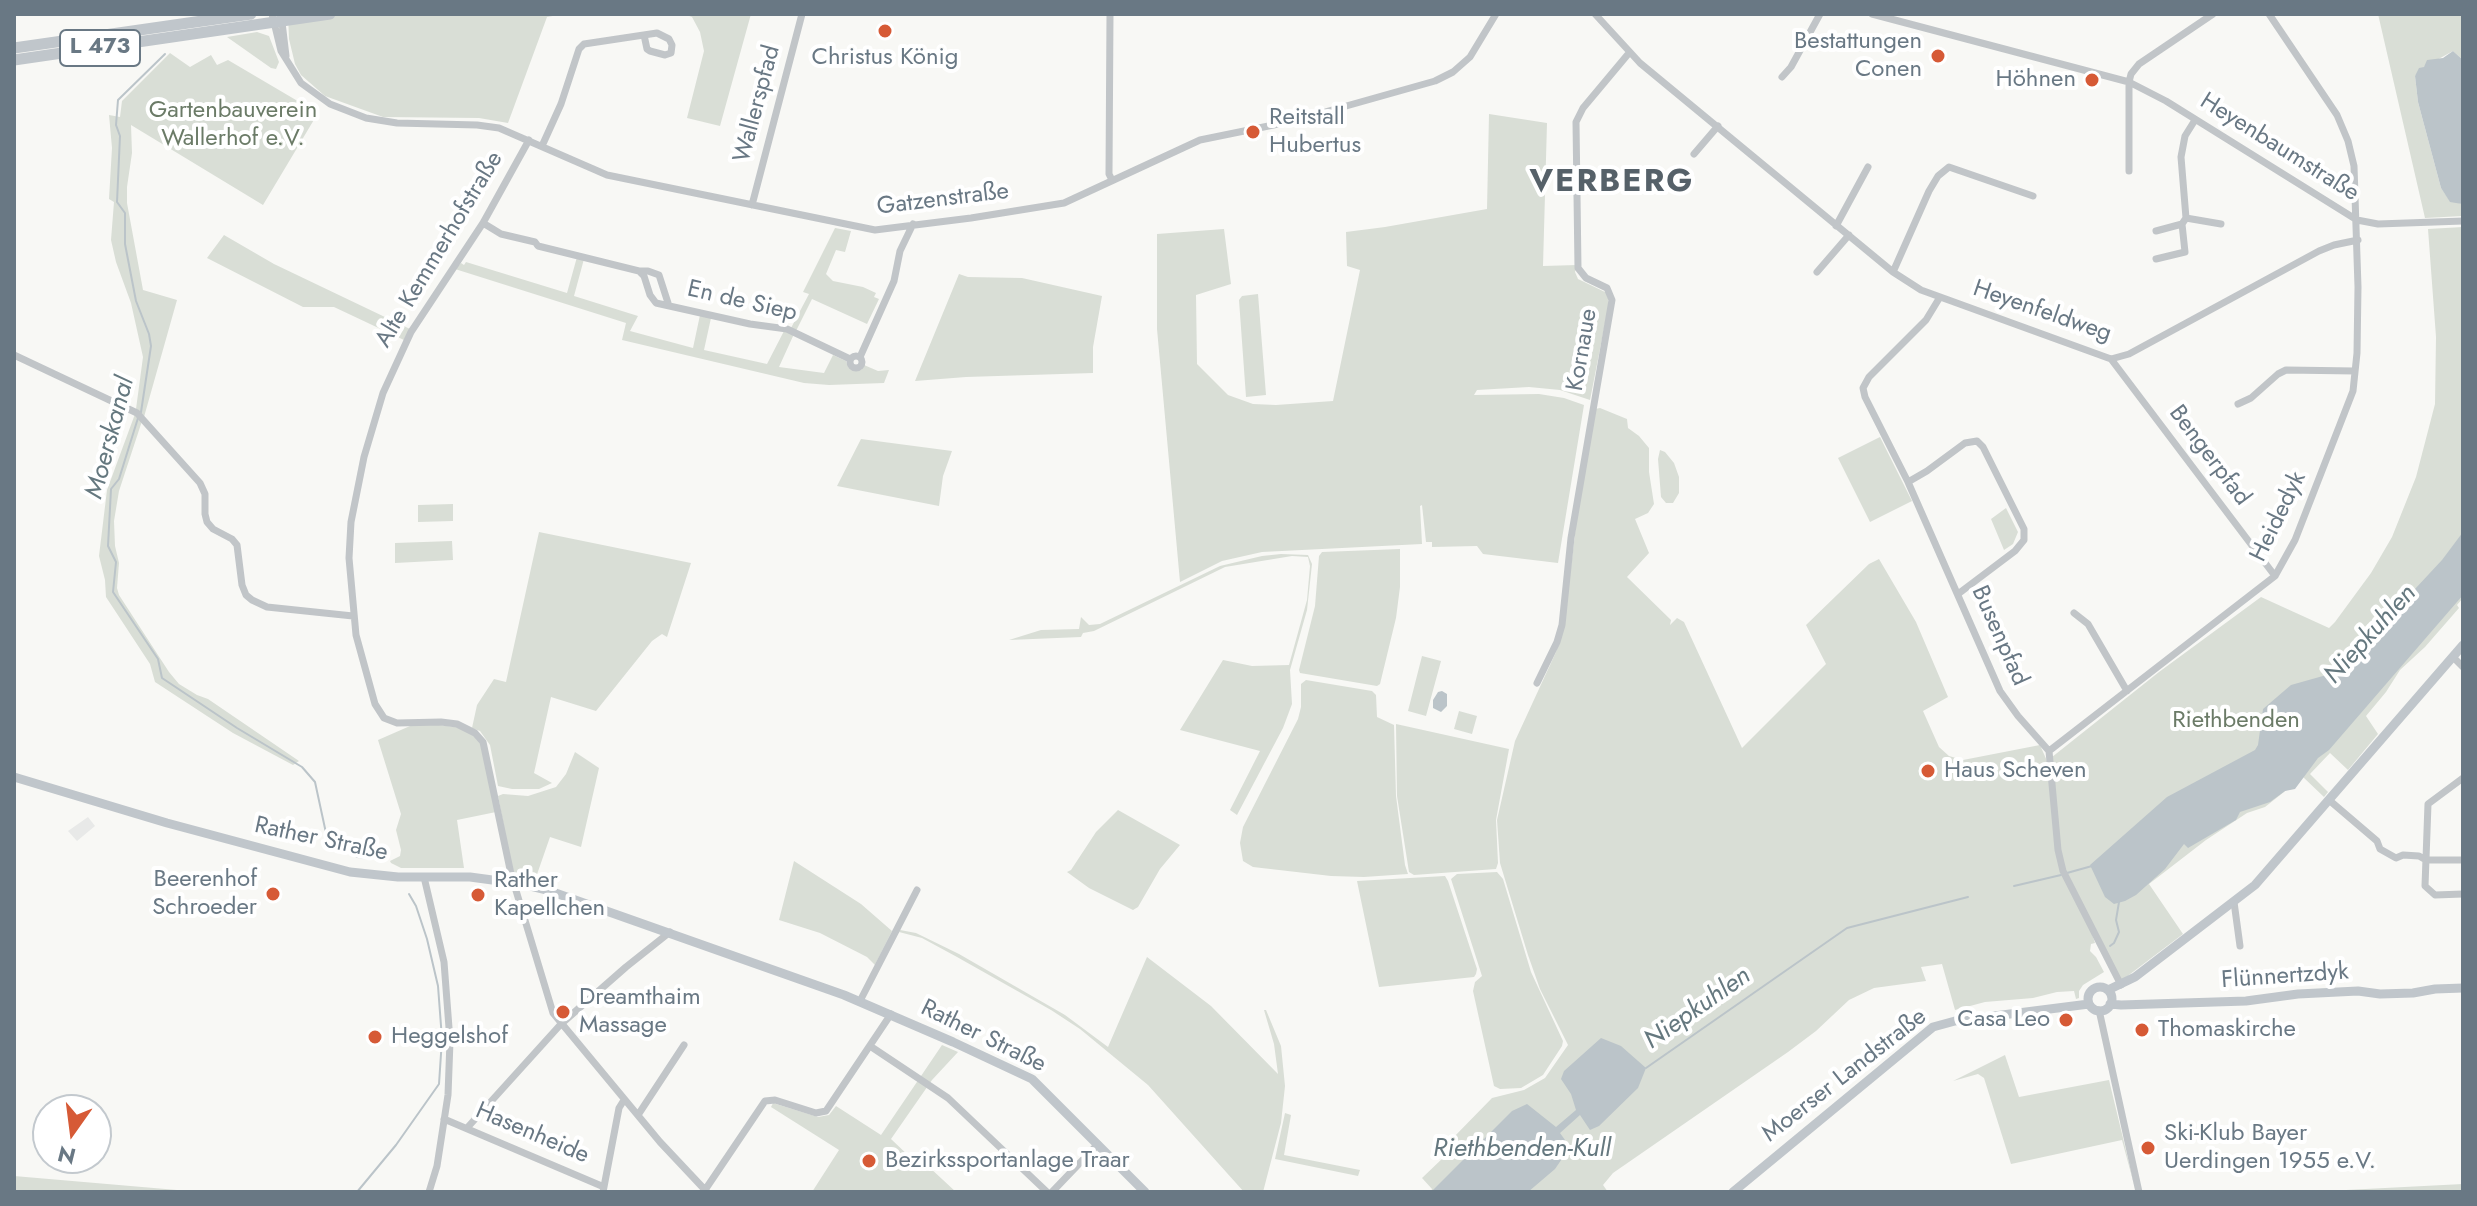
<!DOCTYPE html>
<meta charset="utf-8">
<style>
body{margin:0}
#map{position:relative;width:2477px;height:1206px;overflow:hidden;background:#f8f8f5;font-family:Jost,sans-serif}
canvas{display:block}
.frame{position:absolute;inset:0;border:16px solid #697884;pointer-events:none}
.north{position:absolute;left:32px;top:1094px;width:80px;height:80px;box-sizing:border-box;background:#fff;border:2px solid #c3c9ce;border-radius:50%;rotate:194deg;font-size:22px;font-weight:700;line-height:32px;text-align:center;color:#697884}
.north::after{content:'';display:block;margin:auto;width:28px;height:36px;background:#d65a36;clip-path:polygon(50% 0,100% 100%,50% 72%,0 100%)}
</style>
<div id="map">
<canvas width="2477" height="1206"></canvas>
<div class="frame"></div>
<div class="north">N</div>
</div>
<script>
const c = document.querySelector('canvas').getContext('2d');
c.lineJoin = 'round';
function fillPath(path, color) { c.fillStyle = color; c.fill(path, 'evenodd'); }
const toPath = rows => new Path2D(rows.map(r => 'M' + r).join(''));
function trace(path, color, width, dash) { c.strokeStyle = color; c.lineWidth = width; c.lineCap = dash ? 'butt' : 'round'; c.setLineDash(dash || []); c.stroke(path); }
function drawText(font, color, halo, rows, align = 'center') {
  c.font = font + ' Jost,sans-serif'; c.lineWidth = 8; c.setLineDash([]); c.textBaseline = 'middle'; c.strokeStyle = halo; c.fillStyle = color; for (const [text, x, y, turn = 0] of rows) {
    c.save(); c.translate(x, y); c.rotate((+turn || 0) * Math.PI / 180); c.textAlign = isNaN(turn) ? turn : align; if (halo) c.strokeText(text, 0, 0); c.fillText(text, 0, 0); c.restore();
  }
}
fillPath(toPath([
 [88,817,95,826,77,841,68,831]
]), '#e8e9e8');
fillPath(toPath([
 [288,14,564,14,547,17,508,123,479,118,383,117,325,96,301,75,295,64,289,39],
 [684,14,751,14,720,126,687,118,704,51,700,32,692,17],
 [2378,14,2463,14,2463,60,2453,51,2424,67,2415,76,2418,102,2441,188,2450,201,2463,204,2463,216,2425,218],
 [257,32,269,36,279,62,276,69,271,68,227,37],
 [170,53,190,67,211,55,217,65,228,60,318,113,263,205,131,125,132,153,127,187,127,203,143,290,177,300,144,417,136,409,143,357,131,303,116,262,111,240,114,202,109,199,112,148,109,115,120,117,122,101],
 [1489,114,1547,123,1543,266,1577,265,1575,272,1578,279,1607,293,1609,303,1590,400,1560,390,1529,387,1477,390,1474,395,1539,394,1564,398,1584,405,1558,563,1483,554,1477,546,1432,547,1432,542,1426,542,1422,505,1420,506,1422,544,1262,552,1222,561,1180,582,1157,329,1157,234,1224,229,1231,284,1196,295,1197,364,1228,395,1253,404,1276,405,1333,401,1360,270,1347,266,1346,232,1385,227,1487,209],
 [2463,227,2463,598,2457,605,2459,608,2425,647,2400,670,2386,692,2366,716,2378,734,2348,770,2330,753,2310,774,2328,792,2324,797,2303,777,2265,807,2247,813,2206,840,2149,884,2183,934,2121,981,2092,934,2095,943,2091,944,2090,951,2096,957,2104,972,2083,985,2079,991,2079,998,2076,999,2074,991,2057,992,2033,998,1985,1002,1955,1010,1942,964,1921,967,1926,981,1874,988,1849,1000,1816,1031,1788,1052,1613,1173,1603,1185,1608,1192,1431,1192,1432,1189,1422,1178,1445,1156,1450,1141,1492,1098,1524,1090,1545,1078,1568,1045,1540,989,1528,955,1500,863,1497,820,1515,741,1556,652,1564,625,1578,509,1595,409,1600,408,1627,419,1628,428,1639,436,1649,448,1649,472,1654,504,1648,513,1635,519,1649,553,1627,577,1671,620,1670,625,1677,618,1684,622,1742,748,1826,664,1806,625,1869,564,1879,559,1916,622,1948,697,1923,711,1939,747,1949,756,1963,760,2040,745,2047,761,2159,672,2261,597,2329,628,2335,622,2371,573,2392,537,2416,477,2435,404,2436,337,2428,229],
 [835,228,851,231,845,252,836,250,826,274,833,281,863,287,876,293,874,297,879,299,867,324,812,299,796,331,791,328,809,294,803,292],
 [224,235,274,264,410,329,404,340,334,307,303,307,207,258],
 [577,257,584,259,574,296,638,316,630,331,693,348,700,315,711,318,704,350,767,364,784,331,794,334,779,367,824,373,833,355,846,361,848,367,854,371,861,370,864,365,878,371,889,370,884,383,829,385,804,383,622,340,626,323,455,269,461,263,464,265,466,262,567,293],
 [959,274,968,277,1022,278,1102,296,1093,347,1093,373,966,377,915,381],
 [1258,294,1266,395,1246,397,1239,300,1242,296],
 [135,414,142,421,119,491,114,521,115,546,119,563,117,588,119,595,169,672,179,684,197,695,208,699,299,761,293,765,233,733,155,682,150,664,106,597,105,580,99,556,107,490],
 [1880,437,1912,501,1870,522,1838,458],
 [861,439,952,451,943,476,939,506,837,486],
 [1660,450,1665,452,1674,463,1679,477,1679,493,1673,503,1666,503,1661,497,1658,459],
 [453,504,453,521,418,522,418,505],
 [2006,508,2018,532,2013,544,2004,550,1991,519],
 [539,532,691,563,667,637,662,634,652,641,596,711,551,697,534,773,552,783,539,789,512,789,498,786,490,745,480,731,472,728,477,705,494,679,506,682],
 [452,541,453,560,395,563,395,543],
 [1400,549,1400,587,1396,618,1380,684,1377,686,1300,673,1299,670,1315,606,1319,556,1322,552],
 [1281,554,1308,555,1312,564,1307,610,1290,670,1292,704,1283,728,1237,815,1230,810,1260,751,1180,730,1223,660,1252,666,1289,665,1307,600,1310,566,1308,557,1292,556,1225,567,1094,631,1083,633,1081,637,1009,640,1041,630,1079,629,1081,617,1089,625,1100,624,1220,566,1262,556],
 [1422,656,1441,661,1426,716,1408,711],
 [1306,680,1372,691,1376,695,1377,717,1394,725,1396,796,1405,865,1408,874,1364,877,1331,876,1253,867,1243,861,1240,843,1243,827,1298,719,1301,707,1301,684],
 [1459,711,1477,716,1472,734,1454,729],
 [429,724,456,727,473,734,481,744,496,812,457,820,464,868,401,868,391,863,390,861,400,856,401,850,396,830,401,814,378,740,410,726],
 [1396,724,1509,749,1496,820,1498,863,1496,869,1414,875,1409,872,1397,796],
 [575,752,599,768,581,847,550,837,534,883,519,880,513,873,498,796,503,794,528,796,556,787,566,774],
 [1118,810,1180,845,1160,869,1138,907,1133,910,1089,888,1067,872,1071,870,1096,832],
 [794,861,861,904,892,931,875,965,867,957,820,933,779,920],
 [1497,872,1503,879,1531,972,1563,1041,1562,1046,1543,1075,1521,1088,1500,1089,1494,1086,1473,991,1475,982,1482,976,1451,879,1457,874],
 [1445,876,1448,881,1477,969,1476,974,1474,977,1379,987,1357,881],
 [900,930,916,933,959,954,1065,1015,1108,1047,1147,957,1211,1006,1278,1074,1274,1044,1264,1010,1266,1010,1281,1046,1285,1086,1281,1123,1263,1192,1244,1192,1148,1085,1080,1029,1051,1010,957,957,922,938,899,932],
 [942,1045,958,1052,932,1080,891,1139,911,1158,915,1154,956,1192,812,1192,839,1150,771,1107,773,1103,818,1117,829,1115,836,1106,881,1135],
 [2005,1055,2019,1097,2109,1080,2136,1192,2122,1140,2011,1164,1984,1078,1978,1074,1953,1081],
 [1285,1113,1291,1115,1284,1155,1360,1170,1358,1176,1275,1159],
 [14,1176,177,1190,176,1192,14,1192],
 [2463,1184,2463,1192,2342,1192,2346,1190]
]), '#d9ded6');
fillPath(toPath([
 [2453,51,2463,60,2462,204,2450,202,2441,188,2418,102,2415,76,2419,68,2424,67,2427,60,2443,58],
 [2463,532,2463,595,2329,750,2318,758,2295,789,2285,791,2270,802,2240,812,2236,820,2188,848,2184,844,2165,869,2136,895,2125,901,2114,904,2105,897,2090,865,2167,797,2255,750,2258,745,2263,709,2291,685,2330,674,2370,626,2405,594,2415,589,2442,560],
 [1438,692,1442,691,1447,694,1447,706,1441,712,1433,708,1433,700],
 [1601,1038,1621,1046,1646,1068,1638,1088,1599,1126,1590,1130,1580,1115,1560,1133,1570,1147,1555,1169,1528,1192,1431,1192,1512,1111,1527,1104,1556,1127,1576,1110,1571,1094,1561,1079,1564,1071]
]), '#bbc4c9');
trace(toPath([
 [141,412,151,346,149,334,136,301,125,244,125,213,117,202,120,136,116,125,118,100,165,54],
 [138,418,119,479,111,489,108,546,116,562,113,592,158,659,162,678,237,728,302,767,315,782,326,833,357,857,387,859],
 [2067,873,2092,866],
 [2014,886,2061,875],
 [2110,946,2114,943,2119,932,2116,920,2119,902],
 [1646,1068,1847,928,1968,897],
 [357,1192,396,1145,439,1084,442,1039,438,986,427,939,416,906,409,894]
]), '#bbc4c9', 2);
trace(toPath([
 [272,14,281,51,301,83,330,104,366,118,397,123,477,125,499,128,607,175,875,230,971,218,1064,203,1200,140,1293,121,1435,81,1453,72,1470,57,1496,14],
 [281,14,286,56],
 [1110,14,1109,174,1112,180],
 [1595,14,1640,63,1893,272,1921,290,2111,359,2129,354,2319,251,2334,245,2358,240],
 [1872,14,2129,82,2166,101,2357,220,2378,224,2463,221],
 [1782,77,1791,67,1820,14],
 [2195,120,2185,136,2181,157,2186,218,2221,224],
 [529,140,483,223,411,332,383,393,364,457,351,522,349,558,356,635,375,704,384,718,397,723,441,722,457,724,475,733,483,742,511,874,553,1013,660,1142,707,1192],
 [542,146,561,104,579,49,584,44,657,33,669,39,672,45,671,53,665,55,650,51,647,49,644,35],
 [1694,154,1718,126],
 [2129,171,2129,82,2131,74,2139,64,2213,14],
 [752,205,802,14],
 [483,223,501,234,535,242,538,246,639,271,644,276,650,295,656,303,750,324,787,329,850,359],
 [1836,226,1868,167],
 [2156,231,2182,224],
 [2156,259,2185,252,2182,224,2186,218],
 [639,271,648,271,659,275,669,306],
 [1817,272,1849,235],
 [1893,272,1929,191,1938,176,1949,167,2033,196],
 [1940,297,1926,320,1869,377,1863,388,1865,397,1908,482,2000,691,2018,716,2049,751,2058,850,2063,871,2121,985],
 [14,355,137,413,200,483,205,494,205,514,207,522,213,529,232,539,237,545,242,585,246,595,252,600,267,607,353,616],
 '850 362a6 6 0 1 1 12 0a6 6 0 1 1-12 0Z',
 [860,357,894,281,900,251,913,224],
 [2111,359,2275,576],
 [2238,404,2251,398,2278,374,2286,370,2355,371],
 [1908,482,1927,471,1965,443,1977,441,1983,447,2024,529,2024,540,2015,551,1958,594],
 [2074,613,2088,624,2127,691],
 [2453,657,2463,667],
 [1537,683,1557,642,1562,625,1571,538,1612,300,1607,288,1586,278,1578,268,1576,122,1583,108,1629,53],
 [2049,751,2275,576,2295,540,2353,391,2357,353,2358,287,2354,166,2348,141,2337,115,2269,14],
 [2463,778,2428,804,2425,886,2435,895,2463,894],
 [2329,800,2377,841,2380,849,2396,858,2403,855,2419,856,2426,860,2463,860],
 [424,877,444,962,450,1041,448,1095,437,1166,429,1192],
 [2234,902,2240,946],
 [860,1001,917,890],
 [2099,1010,2139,1192],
 [870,1046,948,1098,1047,1192],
 [638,1115,684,1045],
 [444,1119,604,1187],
 [467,1128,561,1024,626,967,670,932],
 [705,1190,765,1101,775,1100,816,1113,826,1111,891,1014],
 [603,1192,619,1108,624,1100],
 [1052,1192,1098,1144]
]), '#c1c5c8', 7);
trace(toPath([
 [14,777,167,823,350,872,398,877,470,877,522,884,547,890,844,995,953,1042,1032,1079,1145,1192],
 '2088 999a12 12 0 1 1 24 0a12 12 0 1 1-24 0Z',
 [2108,990,2135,977,2255,885,2463,645],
 [2110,1004,2121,1005,2246,1001,2298,994,2358,991,2380,994,2413,993,2435,989,2463,988],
 [1733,1192,1933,1027,1955,1021,2089,1004]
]), '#c0c6cb', 9);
trace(toPath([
 [14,48,251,14],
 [14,60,330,14]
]), '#c0c6cb', 11);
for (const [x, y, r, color] of [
 [885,31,8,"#d65a36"],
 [1938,56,8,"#d65a36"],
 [2092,80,8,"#d65a36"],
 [1253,132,8,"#d65a36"],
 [1928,771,8,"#d65a36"],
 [273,894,8,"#d65a36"],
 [478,895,8,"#d65a36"],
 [563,1012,8,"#d65a36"],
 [2066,1020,8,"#d65a36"],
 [2142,1030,8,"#d65a36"],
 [375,1037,8,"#d65a36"],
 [2148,1148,8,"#d65a36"],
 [869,1161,8,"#d65a36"]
]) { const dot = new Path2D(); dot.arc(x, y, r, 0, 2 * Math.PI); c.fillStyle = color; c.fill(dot); trace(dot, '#fff', 3); }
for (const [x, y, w] of [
 [100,48,80]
]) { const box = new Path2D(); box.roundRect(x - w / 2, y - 18, w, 36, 6); c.fillStyle = '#fff'; c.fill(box); trace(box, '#697884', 2); }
drawText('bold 22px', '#697884', null, [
 ["L 473",100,48]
]);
drawText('24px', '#697884', '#fff', [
 ["Bestattungen",1922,42,"right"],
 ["Conen",1922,70,"right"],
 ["Christus König",885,58,"center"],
 ["Höhnen",2076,80,"right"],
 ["Reitstall",1269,118],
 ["Hubertus",1269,146],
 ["Haus Scheven",1944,771],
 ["Beerenhof",257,880,"right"],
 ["Schroeder",257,908,"right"],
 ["Rather",494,881],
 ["Kapellchen",494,909],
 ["Dreamthaim",579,998],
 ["Massage",579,1026],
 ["Casa Leo",2050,1020,"right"],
 ["Thomaskirche",2158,1030],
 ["Heggelshof",391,1037],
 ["Ski-Klub Bayer",2164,1134],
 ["Uerdingen 1955 e.V.",2164,1162],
 ["Bezirkssportanlage Traar",885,1161]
], 'left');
drawText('24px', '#697884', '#fff', [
 ["Wallerspfad",758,104,-75],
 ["Heyenbaumstraße",2279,148,32],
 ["Gatzenstraße",943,200,-7],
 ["Alte Kemmerhofstraße",440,250,-59],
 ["En de Siep",742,302,13],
 ["Heyenfeldweg",2042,312,19],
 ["Kornaue",1583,350,-80],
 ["Bengerpfad",2209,456,53],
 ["Heidedyk",2279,517,-64],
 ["Busenpfad",1999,636,66],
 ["Rather Straße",321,840,12],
 ["Flünnertzdyk",2285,977,-4],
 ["Rather Straße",983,1037,26],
 ["Moerser Landstraße",1845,1076,-38],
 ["Hasenheide",532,1134,23]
]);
drawText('24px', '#6b7b67', '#fff', [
 ["Gartenbauverein",233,111],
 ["Wallerhof e.V.",233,139],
 ["Riethbenden",2236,721]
]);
drawText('italic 26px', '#65787f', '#fff', [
 ["Moerskanal",111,438,-75],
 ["Niepkuhlen",2371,635,-48],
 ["Niepkuhlen",1698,1009,-35],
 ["Riethbenden-Kull",1522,1150]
]);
c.letterSpacing = '2px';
drawText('bold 32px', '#566169', '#fff', [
 ["VERBERG",1612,183]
]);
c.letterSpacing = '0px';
</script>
